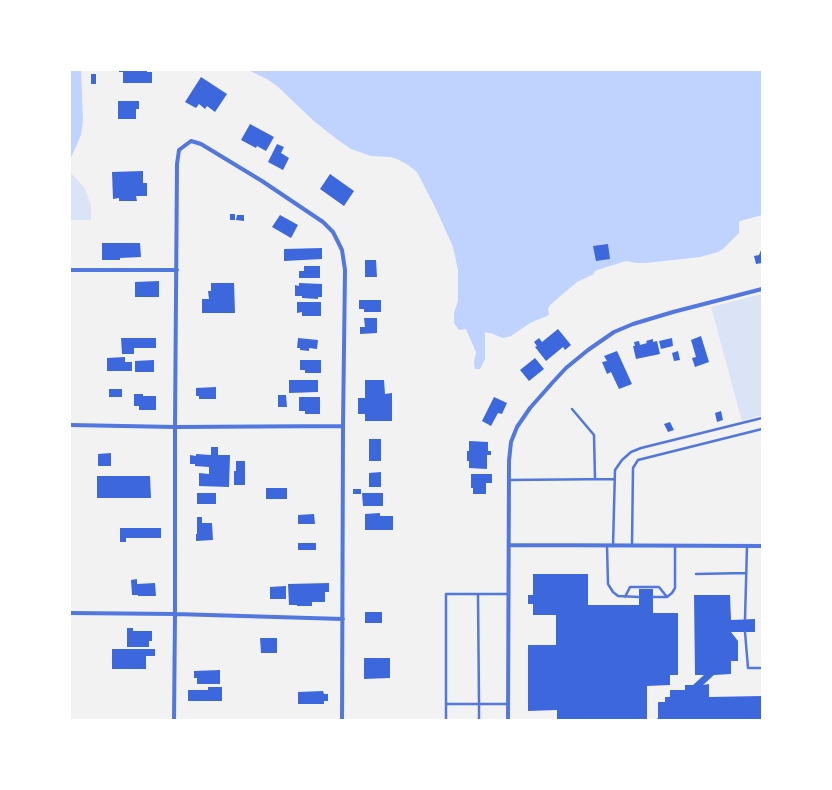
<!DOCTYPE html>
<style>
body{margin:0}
#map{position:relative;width:832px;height:790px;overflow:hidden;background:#f2f2f2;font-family:"Asap Condensed",sans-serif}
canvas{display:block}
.frame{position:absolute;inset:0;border:71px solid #fff;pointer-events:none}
</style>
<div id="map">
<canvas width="832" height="790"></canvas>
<div class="frame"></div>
</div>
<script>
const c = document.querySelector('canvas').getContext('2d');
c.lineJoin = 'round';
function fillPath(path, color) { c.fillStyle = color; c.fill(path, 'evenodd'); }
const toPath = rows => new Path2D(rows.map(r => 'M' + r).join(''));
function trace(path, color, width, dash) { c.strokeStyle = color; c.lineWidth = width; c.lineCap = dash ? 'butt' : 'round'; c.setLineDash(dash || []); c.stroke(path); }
fillPath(toPath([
 [70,172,84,187,91,205,91,220,70,220],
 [762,294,762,415,742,421,711,307]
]), '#dbe4f7');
fillPath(toPath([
 [70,70,81,70,83,120,81,135,70,160],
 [248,70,762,70,762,215,740,221,739,222,739,233,723,249,718,252,700,257,646,263,637,263,626,261,597,270,594,272,594,274,577,282,550,305,548,309,549,315,530,323,511,336,504,338,500,337,493,334,485,332,485,359,480,369,475,369,474,362,476,352,466,329,459,330,454,323,454,313,458,301,458,270,453,247,436,209,417,172,408,165,397,159,390,157,371,156,351,149,338,140,315,122,277,86,267,79]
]), '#bfd3fe');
fillPath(toPath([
 [119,70,147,70,147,72,152,72,152,83,123,83,123,72,119,72],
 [91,74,96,74,96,84,91,84],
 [201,77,227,94,215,112,207,106,205,109,199,104,196,108,185,102],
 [118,101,139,101,139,109,136,109,136,119,118,119],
 [250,124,274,137,266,151,257,146,256,148,241,140],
 [277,144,284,147,281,153,289,158,283,170,268,162],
 [143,171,143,183,147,183,147,196,136,196,137,201,119,201,119,198,113,199,112,172],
 [330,174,354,191,344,206,320,189],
 [230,214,235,214,235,220,230,220],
 [237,215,244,215,244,221,236,220],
 [280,215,298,225,291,238,272,227],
 [102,243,140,243,141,257,120,258,120,260,102,260],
 [608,244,610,259,596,261,593,246],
 [322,248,322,259,284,261,284,249],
 [762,248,762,263,756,264,754,256,759,255],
 [365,260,376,260,377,277,365,277],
 [304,266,320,266,320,278,299,278,299,271,304,271],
 [159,281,159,297,135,297,135,282],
 [211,283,234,283,235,313,202,313,202,299,209,299,208,291,211,291],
 [299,283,322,284,322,297,318,297,318,299,302,298,302,296,295,296,295,285,299,286],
 [359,300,381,300,381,312,364,312,364,309,359,309],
 [297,302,321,302,321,316,302,316,302,312,297,313],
 [364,318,377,318,377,333,360,334,360,327,365,327],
 [558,329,571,345,565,350,563,347,546,361,535,347,537,346,534,342,539,338,542,342],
 [701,336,709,362,695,367,692,358,696,357,691,340],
 [121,338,156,338,156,348,134,348,134,354,122,354],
 [298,338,318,340,317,349,309,348,309,351,300,350,300,348,297,348],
 [672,338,673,346,661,349,659,341],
 [653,339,653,342,657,341,660,354,636,359,633,346,635,346,634,342,639,341,640,345,647,343,646,341],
 [617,351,632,384,619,389,611,372,607,374,602,362,607,361,604,356],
 [678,351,680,360,674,361,672,353],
 [125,357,125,362,132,362,132,371,107,371,107,358],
 [535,358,544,369,529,381,520,370],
 [154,360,154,372,135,372,135,361],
 [300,360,321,360,321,373,305,373,305,370,300,370],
 [289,380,318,380,318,392,289,393],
 [365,380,384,380,385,394,392,393,392,421,365,421,365,414,358,414,358,398,365,398],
 [216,387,216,399,199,399,199,396,196,396,196,388],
 [109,389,122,389,122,397,109,397],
 [134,394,143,394,143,396,156,396,156,410,139,410,139,406,134,406],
 [278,395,286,395,287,407,278,407],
 [299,397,320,397,320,414,305,414,305,411,299,411],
 [494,397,507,403,502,414,498,413,491,426,482,421],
 [721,411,723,420,717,422,715,413],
 [670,422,674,430,668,432,664,424],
 [369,439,381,439,381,461,369,461],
 [469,441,488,442,488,451,491,451,491,455,487,455,487,469,469,468,469,461,467,461,467,451,469,451],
 [211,447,218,447,218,455,230,455,229,487,199,486,199,473,209,474,209,467,195,466,195,464,190,464,190,455,196,456,196,454,211,455],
 [111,453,111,466,98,466,98,454],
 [236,461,245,461,245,485,234,485,234,471,236,471],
 [381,472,381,487,369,487,369,473],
 [471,474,492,474,492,483,486,483,486,494,473,494,473,488,471,488],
 [97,476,150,476,151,498,97,498],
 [266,488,287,488,287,499,266,499],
 [353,489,361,489,361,494,353,494],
 [197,493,216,493,216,504,197,504],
 [362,493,383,493,383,506,363,506],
 [380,513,380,516,393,516,393,530,365,530,365,514],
 [314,514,315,524,298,524,298,515],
 [197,517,202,517,202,523,212,523,213,540,196,541,196,534,197,534],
 [120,528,161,528,161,538,126,538,126,542,120,542],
 [298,543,316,543,316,550,298,550],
 [533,574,588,574,588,605,639,605,639,589,653,589,653,613,678,613,678,675,670,675,670,685,647,686,647,720,557,720,557,710,528,711,528,645,556,645,556,615,533,615,533,604,528,604,528,595,533,595],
 [137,579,137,584,155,583,156,596,138,596,138,595,132,595,131,580],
 [329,583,329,592,325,592,325,602,312,602,312,606,297,606,297,605,289,605,288,584],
 [286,586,286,599,270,599,270,587],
 [694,595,730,595,731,620,755,619,755,632,731,632,738,641,738,661,731,661,731,674,714,675,703,685,709,684,709,697,762,696,762,720,656,720,658,718,658,702,665,702,665,697,670,697,670,690,685,690,685,685,693,685,704,675,695,675],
 [365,612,382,612,382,623,365,623],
 [127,628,133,628,133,631,152,631,152,641,149,641,149,647,127,647],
 [260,638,277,638,277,653,261,653],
 [112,649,155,649,155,656,146,656,146,669,112,669],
 [364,658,390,658,390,678,364,679],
 [220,670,220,684,197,684,197,678,194,678,194,671],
 [208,687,222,687,222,701,188,701,188,690,208,690],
 [323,691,324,694,328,694,328,701,324,701,324,704,298,704,298,692]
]), '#3d67dc');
trace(toPath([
 [572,409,594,435,595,479],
 [509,480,614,479],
 [632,545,633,468,638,460,762,429],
 [607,546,608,584,613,592,618,596,639,597],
 [613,546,615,470,622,460,631,452,641,448,762,418],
 [696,574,746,573],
 [625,597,630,587,659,587,667,597],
 [653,597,667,597,672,593,675,588,675,546],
 [745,619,747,546],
 [745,632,748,668,762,668],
 [446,704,479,704,479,720],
 [508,704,479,704,478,594,509,594],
 [446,720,446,594,478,594]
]), '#5277de', 2.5);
trace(toPath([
 [70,270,177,270],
 [70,425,175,427,343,426],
 [509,545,762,546],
 [70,613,175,614,343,619],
 [174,720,175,614,175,427,177,164,179,150,191,141,201,144,262,181,323,222,333,232,342,250,345,270,343,426,342,720],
 [508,720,509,461,511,442,517,427,530,408,553,382,566,368,588,350,614,332,633,324,673,312,762,289]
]), '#5277de', 4);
</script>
